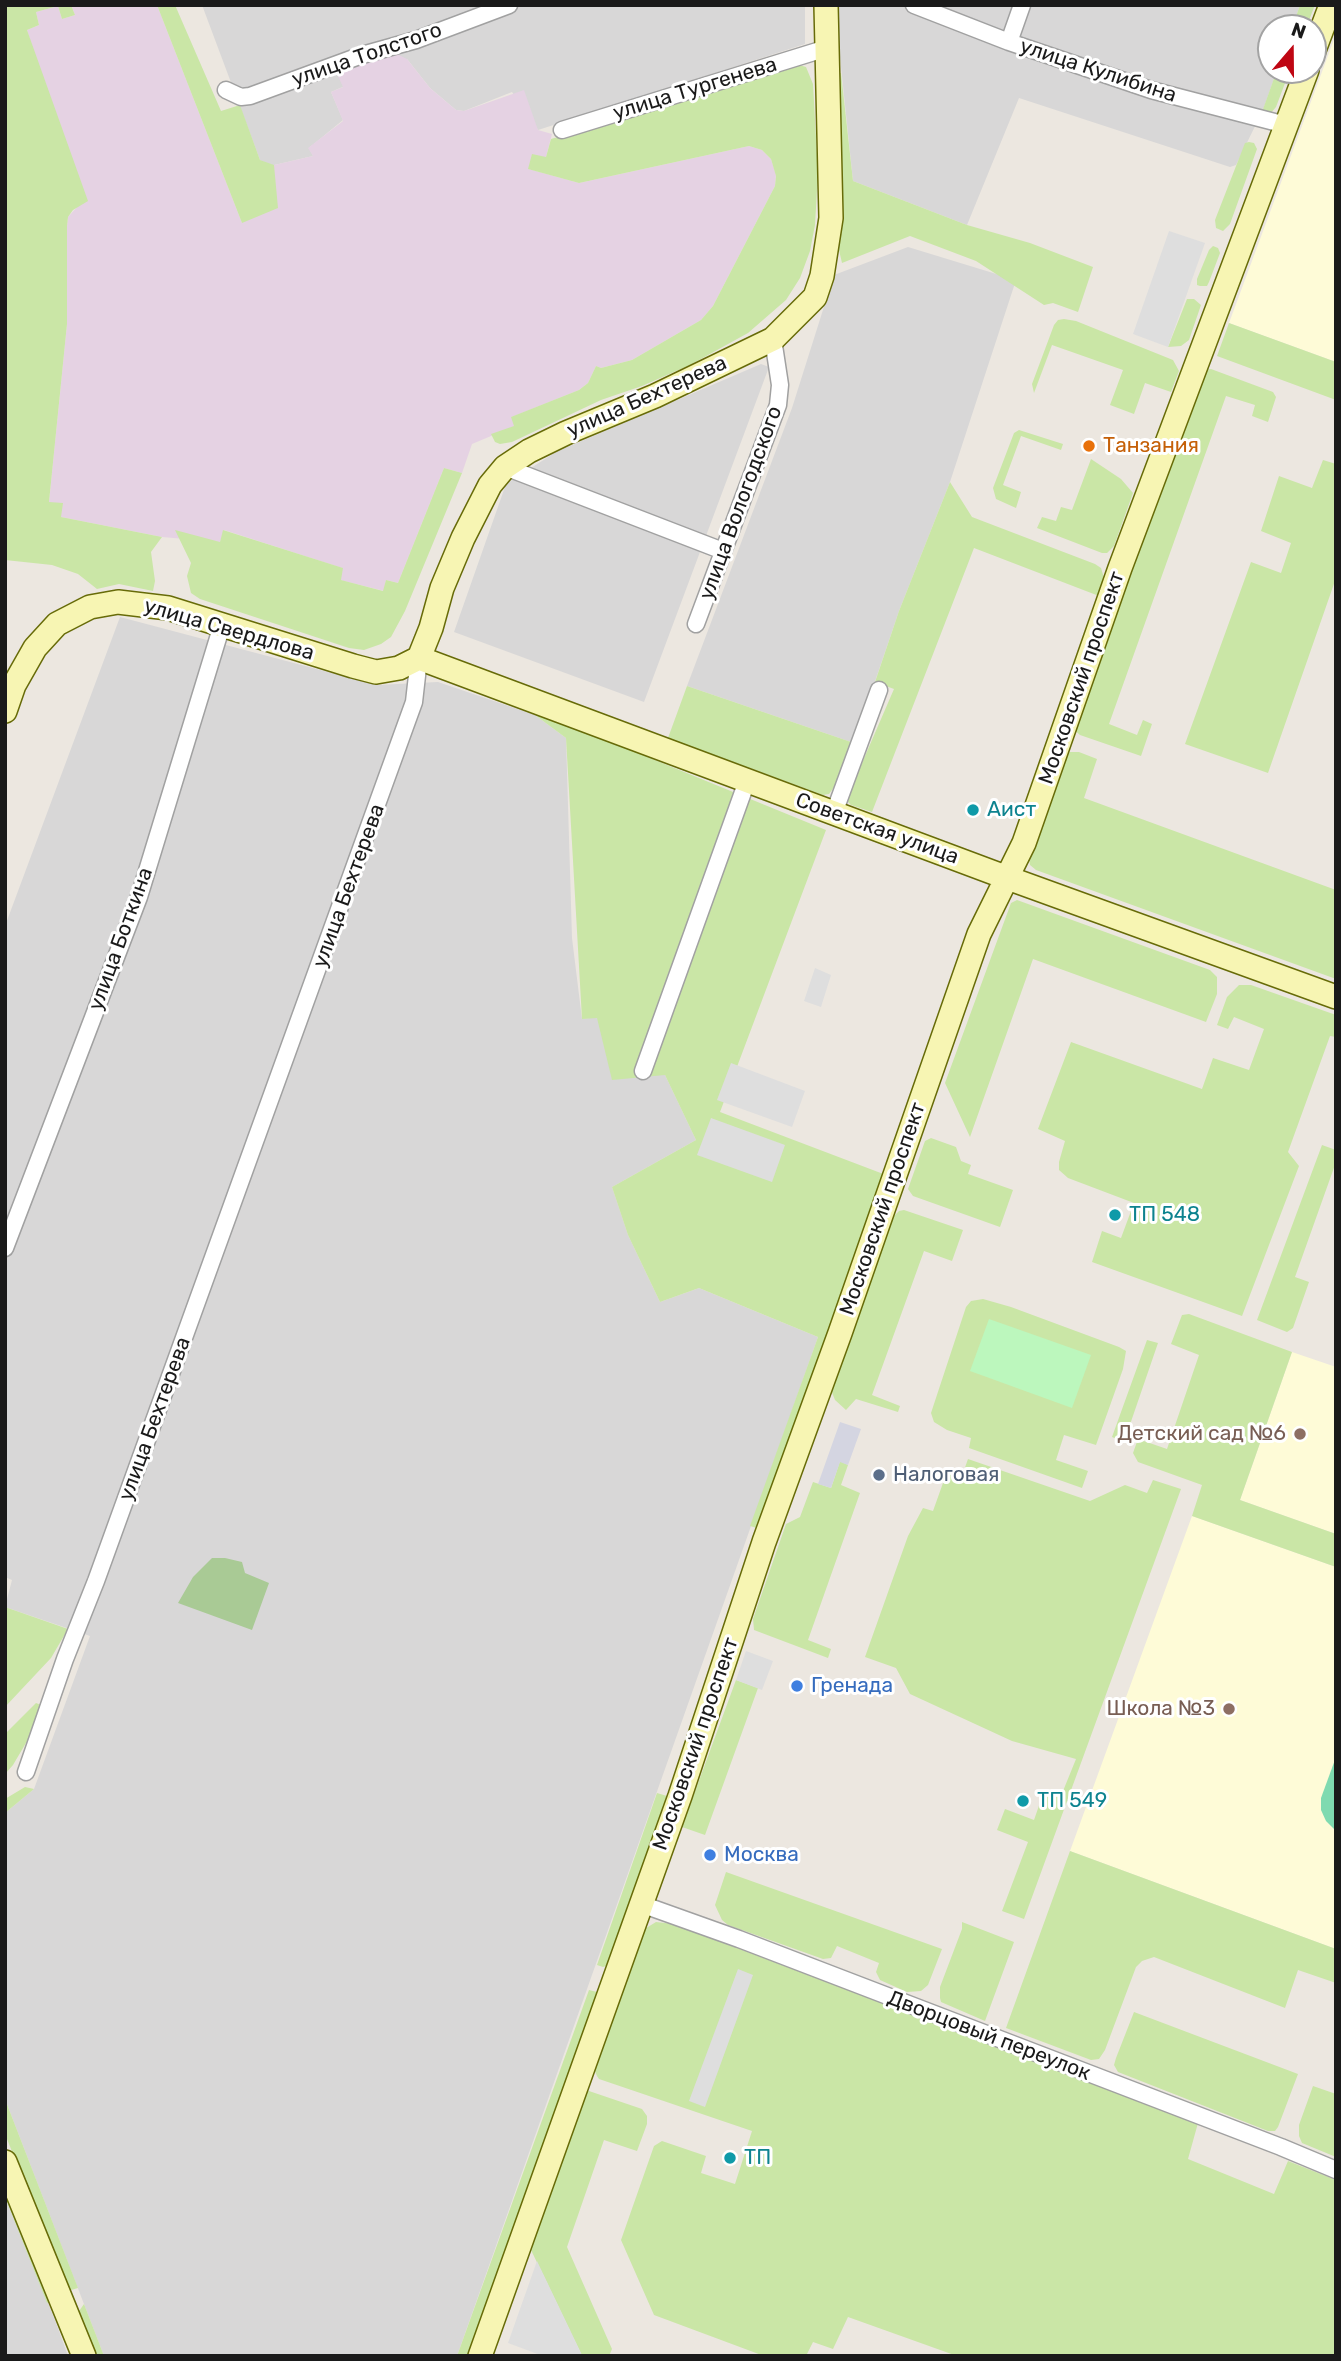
<!DOCTYPE html>
<meta charset="utf-8">
<style>
body{margin:0}
#map{position:relative;width:1341px;height:2361px;overflow:hidden;background:#ece7e0;font-family:Rubik,sans-serif}
canvas{display:block}
.frame{position:absolute;inset:0;border:7px solid #1a1a1a;pointer-events:none}
.north{position:absolute;left:1257px;top:14px;width:70px;height:70px;box-sizing:border-box;background:#fff;border:2px solid #a3a3a3;border-radius:50%;rotate:20deg;font-size:19px;font-weight:700;line-height:28px;text-align:center;color:#1a1a1a}
.north::after{content:'';display:block;margin:auto;width:24px;height:32px;background:#bf0613;clip-path:polygon(50% 0,100% 100%,50% 72%,0 100%)}
</style>
<div id="map">
<canvas width="1341" height="2361"></canvas>
<div class="frame"></div>
<div class="north">N</div>
</div>
<script>
const c = document.querySelector('canvas').getContext('2d');
c.lineJoin = 'round';
function fillPath(path, color) { c.fillStyle = color; c.fill(path, 'evenodd'); }
const toPath = rows => new Path2D(rows.map(r => 'M' + r).join(''));
function trace(path, color, width, dash) { c.strokeStyle = color; c.lineWidth = width; c.lineCap = dash ? 'butt' : 'round'; c.setLineDash(dash || []); c.stroke(path); }
function drawText(font, color, halo, rows, align = 'center') {
  c.font = font + ' Rubik,sans-serif'; c.lineWidth = 6; c.setLineDash([]); c.textBaseline = 'middle'; c.strokeStyle = halo; c.fillStyle = color; for (const [text, x, y, turn = 0] of rows) {
    c.save(); c.translate(x, y); c.rotate((+turn || 0) * Math.PI / 180); c.textAlign = isNaN(turn) ? turn : align; if (halo) c.strokeText(text, 0, 0); c.fillText(text, 0, 0); c.restore();
  }
}
fillPath(toPath([
 [202,5,805,5,805,44,538,130,512,92,464,111,456,110,430,88,407,59,331,92,343,120,309,148,313,156,270,166,260,160],
 [837,5,1300,5,1292,28,1271,28,1271,70,1277,70,1263,110,1236,165,1230,167,1019,98,967,225,853,181,840,57],
 [908,247,1016,280,950,482,899,611,854,743,687,686,792,408,834,275],
 [761,364,769,367,644,702,454,632,506,484,556,452],
 [120,617,377,685,438,682,535,715,566,738,572,938,582,1019,596,1017,665,1075,696,1140,612,1187,628,1235,660,1302,699,1288,818,1337,457,2356,104,2356,5,2099,5,1813,34,1789,90,1636,5,1607,12,1580,5,1577,5,926],
 [5,2197,55,2320,68,2356,5,2356]
]), '#d8d7d7');
fillPath(toPath([
 [71,5,157,5,242,223,270,166,313,156,308,148,343,121,331,92,343,87,337,74,384,54,397,54,407,59,430,88,456,110,464,111,524,90,538,130,552,134,546,157,529,169,579,183,749,146,762,150,771,159,776,175,775,186,713,306,701,320,632,360,601,368,596,366,588,383,579,390,512,417,515,426,472,444,462,473,444,468,398,583,386,580,384,591,340,580,342,568,224,530,220,542,162,537,61,517,49,502,67,324,67,226,68,217,79,205,27,30,39,25,36,12,58,6,62,19,75,15]
]), '#e5d2e3');
fillPath(toPath([
 [1336,34,1336,362,1229,323],
 [1292,1352,1336,1367,1336,1534,1240,1500],
 [1192,1516,1336,1567,1336,1949,1070,1851]
]), '#fefbd7');
fillPath(toPath([
 [5,5,71,5,75,15,62,19,58,6,36,12,39,25,27,30,88,201,73,210,68,217,67,226,67,324,49,502,63,503,61,517,162,537,151,552,155,581,153,591,119,584,97,589,78,574,52,565,5,560],
 [157,5,175,5,221,111,240,105,260,160,274,165,278,208,242,223],
 [1300,5,1315,5,1306,28,1292,28],
 [799,65,806,67,813,84,818,173,815,225,810,251,800,278,786,300,748,333,690,365,642,386,601,400,512,442,500,444,495,442,491,434,514,426,511,417,579,390,588,383,596,366,601,368,632,360,701,320,713,306,775,186,776,176,771,159,762,150,749,146,579,183,528,169,532,154,546,157,551,139],
 [1277,70,1290,70,1276,107,1270,114,1262,112],
 [841,73,853,181,967,225,1030,243,1093,267,1078,312,1053,303,1044,305,976,261,910,236,842,263,839,250,836,74],
 [1249,142,1254,143,1257,149,1230,224,1223,231,1216,228,1215,220,1245,143],
 [1213,246,1218,248,1220,253,1209,282,1207,286,1200,286,1197,285,1197,279,1209,250],
 [1187,299,1194,299,1201,305,1189,340,1181,346,1168,347],
 [1064,319,1076,321,1173,360,1179,371,1171,392,1145,383,1134,414,1110,405,1123,370,1052,345,1034,393,1032,384,1054,325,1058,320],
 [1229,323,1336,362,1336,400,1217,356],
 [1211,369,1273,392,1276,397,1268,422,1252,416,1255,405,1226,396,1109,724,1137,735,1143,720,1152,724,1141,756,1080,735,1072,728,1198,371],
 [1019,430,1063,444,1061,450,1021,436,1003,485,1021,492,1016,508,996,499,993,488,1014,433],
 [1091,459,1121,479,1133,493,1114,546,1107,553,1102,553,1037,528,1042,517,1056,521,1061,507,1072,510],
 [1323,460,1336,464,1336,578,1268,773,1185,744,1251,562,1281,573,1291,543,1261,531,1279,476,1312,488],
 [444,468,462,473,405,611,391,637,381,644,364,650,349,648,200,599,191,593,187,576,191,563,175,530,220,542,223,530,343,568,341,580,383,591,386,580,398,583],
 [950,482,972,517,1095,564,1101,568,1104,578,1099,596,974,548,872,812,851,805,846,800,894,689,875,682,899,611],
 [687,686,854,743,835,786,829,794,823,795,668,738],
 [535,715,562,722,826,830,720,1112,886,1175,757,1528,750,1526,818,1337,699,1288,660,1302,628,1235,612,1187,696,1140,665,1075,612,1080,597,1018,582,1019,566,738],
 [1070,752,1079,752,1097,759,1084,798,1336,890,1336,979,1036,870,1030,865,1029,859,1065,756],
 [1017,900,1210,970,1217,977,1217,994,1206,1022,1033,959,970,1137,945,1083,1011,903],
 [1239,985,1251,985,1336,1015,1336,1037,1330,1036,1288,1152,1299,1166,1242,1316,1092,1262,1102,1231,1121,1238,1134,1203,1068,1178,1059,1170,1059,1162,1065,1141,1038,1129,1071,1042,1202,1089,1213,1058,1249,1070,1264,1029,1234,1017,1228,1029,1217,1025,1227,997],
 [931,1138,956,1147,961,1161,971,1165,968,1174,1013,1190,1000,1227,913,1196,908,1189,925,1141],
 [1322,1145,1336,1150,1336,1162,1295,1277,1309,1282,1293,1328,1287,1332,1257,1320],
 [904,1210,963,1230,952,1261,924,1251,872,1395,900,1406,898,1412,856,1399,846,1410,835,1400,831,1390,893,1217,899,1211],
 [983,1299,1011,1307,1119,1347,1126,1351,1123,1369,1096,1445,1064,1435,1056,1460,1088,1471,1082,1488,969,1448,971,1438,947,1430,934,1422,931,1413,966,1307,971,1301],
 [1189,1314,1292,1352,1240,1500,1336,1534,1336,1567,1192,1516,1202,1485,1138,1462,1133,1453,1138,1439,1167,1449,1199,1355,1171,1344,1182,1315],
 [1147,1340,1158,1343,1124,1442,1112,1437],
 [968,1459,1090,1501,1125,1485,1147,1493,1153,1480,1181,1489,1024,1919,1002,1911,1028,1842,997,1830,1005,1809,1034,1820,1043,1794,1061,1796,1076,1759,1012,1741,910,1694,896,1668,865,1657,908,1536,923,1508,933,1511,948,1469,963,1473],
 [840,1461,848,1465,841,1485,860,1493,808,1640,831,1649,828,1658,754,1630,753,1619,786,1524,800,1517,813,1482,831,1488],
 [5,1607,68,1629,51,1658,5,1707],
 [736,1680,758,1688,705,1835,682,1827],
 [36,1703,41,1705,33,1731,13,1765,5,1774,5,1734],
 [25,1787,34,1789,5,1813,5,1799],
 [657,1793,667,1796,670,1800,609,1965,603,1967,597,1965],
 [1070,1851,1336,1949,1336,1983,1298,1970,1285,2008,1154,1957,1142,1961,1136,1967,1105,2050,1099,2059,1091,2060,1006,2028],
 [726,1872,942,1949,928,1985,921,1991,907,1992,880,1980,876,1972,879,1963,837,1946,831,1958,823,1959,728,1925,722,1920,715,1905],
 [656,1922,674,1924,1198,2123,1188,2159,1274,2194,1288,2161,1336,2180,1336,2356,957,2356,848,2317,833,2349,813,2342,806,2356,764,2356,654,2315,621,2240,654,2146,662,2141,706,2156,701,2173,735,2184,752,2131,599,2079,597,2076,594,2069,643,1930],
 [962,1922,1014,1942,985,2021,941,2002,940,1998,940,1987,962,1929],
 [589,1990,597,1992,599,1996,469,2356,457,2356],
 [1134,2012,1298,2074,1278,2127,1275,2131,1268,2131,1118,2072,1114,2065,1116,2058],
 [1313,2086,1336,2094,1336,2157,1302,2143,1299,2136,1299,2125],
 [589,2091,642,2109,647,2116,647,2124,637,2151,604,2140,567,2247,612,2349,609,2356,582,2356,531,2250,498,2339,585,2092],
 [5,2099,78,2288,71,2290,65,2284,5,2134],
 [5,2173,51,2301,47,2303,5,2197],
 [84,2304,96,2335,104,2356,94,2356,77,2314]
]), '#cae6a6');
fillPath(toPath([
 [212,1558,225,1558,242,1562,245,1573,269,1583,252,1630,178,1603,193,1577]
]), '#a9ca95');
fillPath(toPath([
 [989,1319,1091,1355,1072,1408,970,1371]
]), '#bcf7bd');
fillPath(toPath([
 [1336,1757,1336,1831,1326,1821,1321,1810,1321,1798]
]), '#7fdab0');
fillPath(toPath([
 [1169,231,1205,243,1168,347,1133,334],
 [815,968,831,975,821,1007,804,1001],
 [731,1063,805,1091,792,1127,717,1100],
 [711,1118,785,1145,772,1182,697,1155],
 [746,1651,773,1661,762,1690,736,1680],
 [738,1969,753,1975,705,2107,689,2101],
 [537,2261,582,2355,582,2356,543,2356,508,2343]
]), '#dedede');
fillPath(toPath([
 [840,1422,861,1429,848,1465,840,1462,831,1488,818,1484]
]), '#d4d5e1');
const street = toPath([
 [914,5,1009,42,1151,90,1286,125],
 [1009,42,1022,5],
 [226,90,241,97,250,96,362,55,416,40,509,5],
 [562,130,827,48],
 [505,467,723,551],
 [696,624,778,405,780,385,773,339],
 [834,813,879,690],
 [643,1071,747,781],
 [5,1248,139,897,222,625],
 [26,1772,65,1659,96,1581,414,702,419,658],
 [641,1904,739,1939,1281,2147,1336,2170]
]);
const secondary = toPath([
 [1313,53,1331,5],
 [419,658,1005,877,1336,997],
 [419,658,431,628,442,588,463,538,490,485,505,467,529,451,566,433,655,396,773,339,815,297,822,276,831,218,826,5],
 [5,711,14,685,35,648,57,624,90,607,118,602,168,608,353,666,376,672,399,668,419,658],
 [5,2162,84,2356],
 [480,2356,680,1796,764,1542,840,1333,979,934,1024,843,1120,568,1307,70]
]);
trace(street, '#a1a1a1', 19);
trace(secondary, '#676b08', 26);
trace(street, '#fff', 16);
trace(secondary, '#f7f5b3', 23);
for (const [x, y, r, color] of [
 [1089,446,7,"#e8710a"],
 [973,810,7,"#0f9aa8"],
 [1115,1215,7,"#0f9aa8"],
 [1300,1434,7,"#8d6e63"],
 [879,1475,7,"#5c6f8a"],
 [797,1686,7,"#3f7fe0"],
 [1229,1709,7,"#8d6e63"],
 [1023,1801,7,"#0f9aa8"],
 [710,1855,7,"#3f7fe0"],
 [730,2158,7,"#0f9aa8"]
]) { const dot = new Path2D(); dot.arc(x, y, r, 0, 2 * Math.PI); c.fillStyle = color; c.fill(dot); trace(dot, '#fff', 2.5); }
drawText('21px', '#1a1a1a', '#fff', [
 ["улица Толстого",367,55,-19],
 ["улица Кулибина",1098,71,18],
 ["улица Тургенева",695,89,-17],
 ["улица Бехтерева",647,397,-24],
 ["улица Вологодского",741,503,-70],
 ["улица Свердлова",229,630,16],
 ["Московский проспект",1082,678,-71],
 ["Советская улица",877,829,20],
 ["улица Бехтерева",349,886,-70],
 ["улица Боткина",121,939,-70],
 ["Московский проспект",883,1209,-71],
 ["улица Бехтерева",155,1419,-70],
 ["Московский проспект",696,1744,-71],
 ["Дворцовый переулок",989,2036,21]
]);
drawText('21px', '#c56008', '#fff', [
 ["Танзания",1103,446]
], 'left');
drawText('21px', '#0d838f', '#fff', [
 ["Аист",987,810],
 ["ТП 548",1129,1215],
 ["ТП 549",1037,1801],
 ["ТП",744,2158]
], 'left');
drawText('21px', '#785e54', '#fff', [
 ["Детский сад №6",1286,1434],
 ["Школа №3",1215,1709]
], 'right');
drawText('21px', '#4e5e75', '#fff', [
 ["Налоговая",893,1475]
], 'left');
drawText('21px', '#366cbe', '#fff', [
 ["Гренада",811,1686],
 ["Москва",724,1855]
], 'left');
</script>
